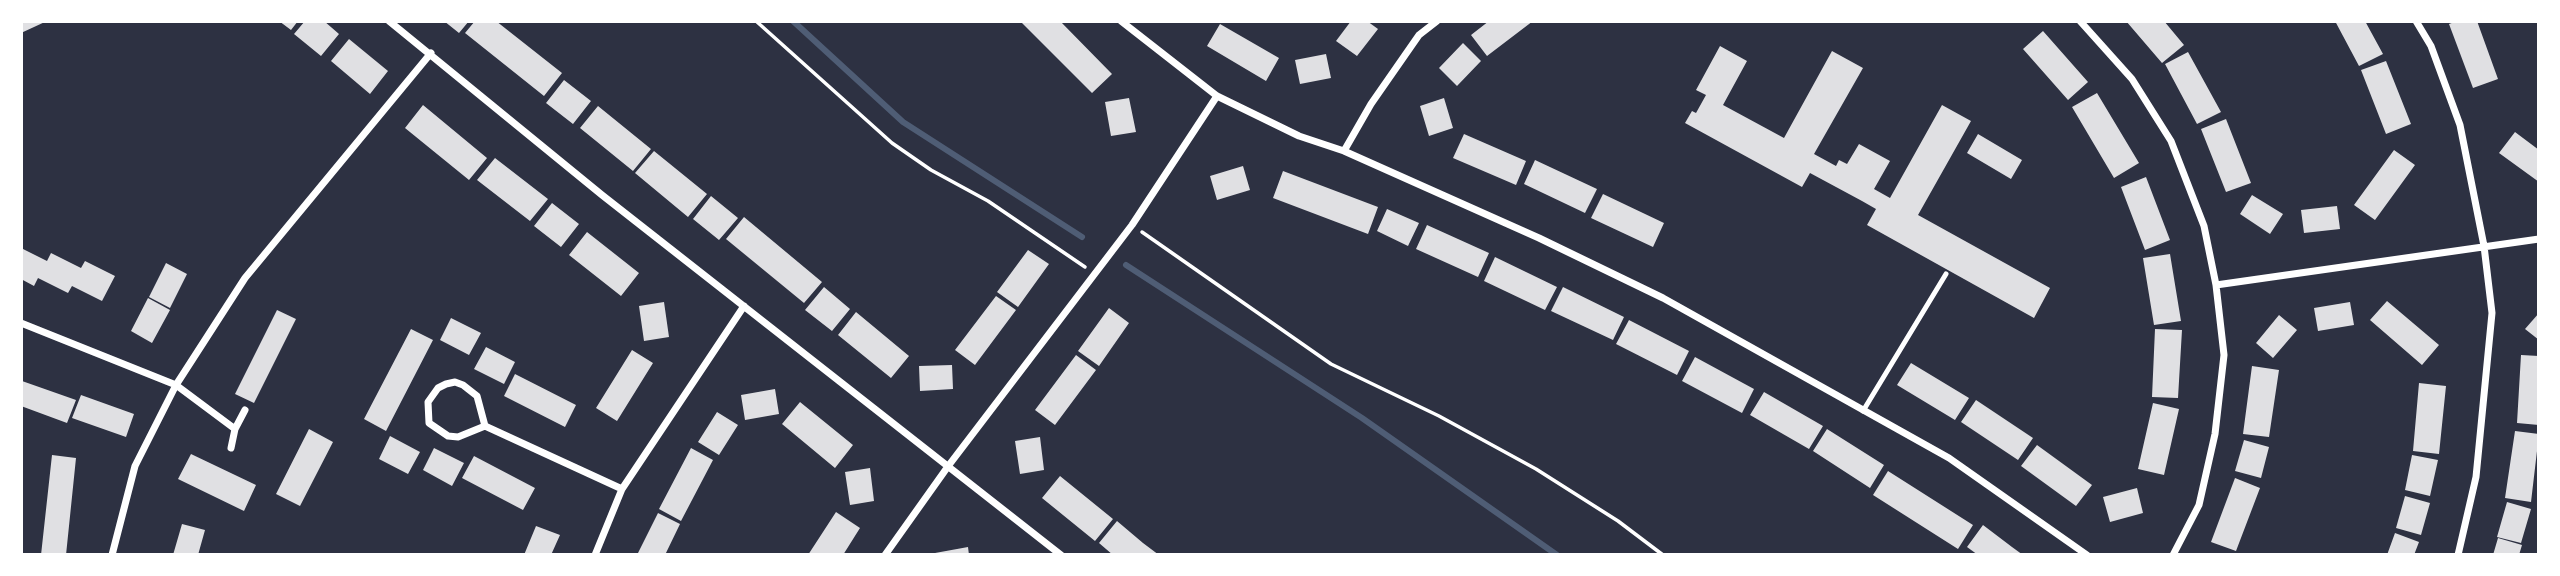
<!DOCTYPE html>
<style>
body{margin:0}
#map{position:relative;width:2560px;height:576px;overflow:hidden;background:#2d3142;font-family:Overpass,sans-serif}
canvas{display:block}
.frame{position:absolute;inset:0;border:23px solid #fff;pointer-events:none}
</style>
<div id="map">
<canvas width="2560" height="576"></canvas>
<div class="frame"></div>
</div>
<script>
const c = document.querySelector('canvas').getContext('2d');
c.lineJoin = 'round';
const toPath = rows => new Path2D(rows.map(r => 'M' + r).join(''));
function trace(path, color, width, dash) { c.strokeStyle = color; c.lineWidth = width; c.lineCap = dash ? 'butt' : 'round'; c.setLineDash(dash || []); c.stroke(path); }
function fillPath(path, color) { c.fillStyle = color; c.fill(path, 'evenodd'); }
trace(toPath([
 [793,21,903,122,1082,237],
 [1126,265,1362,418,1557,555]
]), '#4f5d75', 6);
fillPath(toPath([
 [21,21,47,21,21,33],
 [279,21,298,21,291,30],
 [305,21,324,21,339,34,321,56,294,34],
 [444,21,469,21,459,33],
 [475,21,496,21,562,73,544,96,465,33],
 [1020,21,1060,21,1112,74,1092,93],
 [1351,21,1367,21,1378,29,1357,56,1336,41],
 [1489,21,1533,21,1487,56,1471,35],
 [2126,21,2164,21,2184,45,2162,63],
 [2335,21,2365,21,2383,54,2359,66],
 [2457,21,2477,21,2498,79,2473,88,2449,24],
 [1220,24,1279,58,1266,81,1207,46],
 [2043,31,2088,82,2068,100,2023,49],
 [349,39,388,71,370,94,331,61],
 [1463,43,1481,61,1457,86,1439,68],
 [1720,46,1747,61,1723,105,1784,138,1832,51,1863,68,1814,154,1836,166,1839,160,1847,164,1859,144,1890,161,1874,189,1890,198,1942,105,1971,121,1918,215,2050,288,2034,318,1867,225,1876,209,1862,201,1810,173,1802,187,1685,123,1692,111,1696,113,1706,95,1696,90],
 [2188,52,2221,112,2197,124,2165,64],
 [1326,54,1331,78,1300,84,1295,60],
 [2386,61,2411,124,2386,134,2361,70],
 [564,80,591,101,573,124,546,103],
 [2097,93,2139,163,2114,178,2072,107],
 [1129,98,1136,132,1111,136,1105,102],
 [1444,98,1453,128,1429,136,1420,106],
 [423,105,487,158,469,180,405,128],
 [598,106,651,149,633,171,580,128],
 [2226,119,2251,183,2226,192,2201,129],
 [2515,132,2539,150,2539,182,2499,153],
 [1464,134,1526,161,1516,185,1453,158],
 [1978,134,2022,160,2011,179,1967,153],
 [2394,150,2415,165,2375,220,2354,205],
 [654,151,707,194,688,217,635,173],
 [495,158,548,199,530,221,477,180],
 [1535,160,1597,189,1585,213,1524,184],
 [1243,166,1250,190,1217,200,1210,176],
 [1283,171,1378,207,1368,234,1273,198],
 [2146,177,2170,240,2145,250,2121,187],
 [1603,194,1664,223,1653,247,1591,218],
 [2252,195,2283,214,2270,234,2240,214],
 [711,196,738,218,719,240,693,219],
 [552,203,579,224,561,247,534,226],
 [2337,206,2340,229,2304,233,2301,210],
 [1387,209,1419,223,1408,246,1377,231],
 [744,217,822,282,804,303,726,239],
 [1427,225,1489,253,1478,277,1416,249],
 [587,232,639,273,621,296,569,255],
 [21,248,47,261,51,253,81,268,85,261,115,276,102,301,72,286,68,293,38,278,34,286,21,279],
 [1028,250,1049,264,1018,307,997,292],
 [2170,254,2181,321,2154,325,2143,258],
 [1495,257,1557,287,1545,310,1484,281],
 [166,263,187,274,170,308,149,297],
 [824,287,850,309,832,331,805,310],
 [1563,287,1624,317,1613,340,1551,311],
 [996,296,1016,310,975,365,955,350],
 [148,298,170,310,152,343,131,331],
 [2387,301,2439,345,2422,365,2370,320],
 [664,302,669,337,644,341,639,306],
 [2350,302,2354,325,2318,331,2314,308],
 [1109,308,1129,323,1099,366,1078,351],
 [277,310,296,319,254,403,235,394],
 [856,312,909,356,891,378,838,335],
 [2539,313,2539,340,2525,329],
 [2279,315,2297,330,2273,358,2256,343],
 [451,318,481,333,469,355,440,340],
 [1629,320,1689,351,1677,375,1616,344],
 [411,329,433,340,386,431,364,419],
 [2155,329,2182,330,2178,398,2152,397],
 [486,347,515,362,504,384,474,369],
 [632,350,653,363,617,421,596,408],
 [1076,355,1096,370,1055,425,1035,410],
 [2521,355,2539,356,2539,425,2517,423],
 [1695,357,1754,389,1742,413,1682,381],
 [1911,363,1969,398,1955,420,1897,385],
 [952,365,953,389,920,391,919,366],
 [2252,366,2279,370,2269,437,2243,434],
 [515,374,576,405,565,427,504,396],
 [22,381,76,400,67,423,21,406],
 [2419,383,2446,386,2439,454,2413,451],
 [775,389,779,414,745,420,741,395],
 [1764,392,1823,426,1809,449,1750,415],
 [81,395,134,414,126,437,72,418],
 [1976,400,2033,438,2018,460,1961,422],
 [800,402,853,445,835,468,782,424],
 [2153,403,2179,409,2164,475,2138,469],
 [717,412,738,425,719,455,698,442],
 [309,429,333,442,300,506,276,494],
 [1827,429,1884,465,1870,488,1813,451],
 [2515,431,2539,434,2531,502,2505,498],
 [390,436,420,452,408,474,379,459],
 [1040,437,1044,470,1020,474,1015,441],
 [2244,440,2269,447,2261,478,2235,471],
 [2037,445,2092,485,2076,506,2021,466],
 [434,448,464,463,452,486,423,470],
 [691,448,713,460,681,521,659,509],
 [191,454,256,485,244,511,178,479],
 [52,455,76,458,66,555,41,555],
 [2412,455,2438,460,2430,496,2405,490],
 [474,456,535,488,523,510,462,478],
 [870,468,874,501,850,505,845,472],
 [1888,471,1973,525,1958,549,1873,495],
 [1060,476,1113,519,1095,541,1042,498],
 [2235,478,2260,488,2236,551,2211,542],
 [2137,488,2143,513,2110,522,2103,497],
 [2405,496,2430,503,2421,535,2396,528],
 [2507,502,2531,509,2521,543,2497,537],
 [836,512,860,528,843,555,808,555],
 [658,513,680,524,665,555,637,555],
 [1117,521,1143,543,1159,555,1113,555,1099,543],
 [182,524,205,530,198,555,173,555],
 [1983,525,2012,547,2023,555,1978,555,1967,547],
 [536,526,560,535,551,555,524,555],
 [2395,533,2419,542,2414,555,2387,555],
 [2498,538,2522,545,2519,555,2493,555],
 [968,547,969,555,935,555,935,553]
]), '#e0e0e3');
trace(toPath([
 [756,21,892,143,931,170,988,201,1085,267],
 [1142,232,1331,364,1439,416,1536,469,1618,521,1663,555]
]), '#fff', 3.5);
trace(toPath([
 [1863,411,1946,274]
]), '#fff', 5);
trace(toPath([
 [389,21,602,195,1061,555],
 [1121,21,1217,96,1299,136,1344,151,1539,238,1663,298,1949,458,2087,555],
 [2080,21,2132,79,2171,141,2204,226,2216,285,2224,355,2215,434,2199,505,2173,555],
 [2416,21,2431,46,2460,125,2484,246,2492,313,2476,477,2458,555],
 [1344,151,1371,104,1419,35,1437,21],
 [2216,285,2539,239],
 [21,323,176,385,235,429],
 [485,426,477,396,463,385,455,382,446,384,438,388,428,402,429,423,448,436,458,437,485,426,622,489],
 [231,448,235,429,245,410],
 [112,555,135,466,176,385,245,278,431,53],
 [595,555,622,489,744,306],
 [885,555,949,465,1132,225,1217,96]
]), '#fff', 7);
</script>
